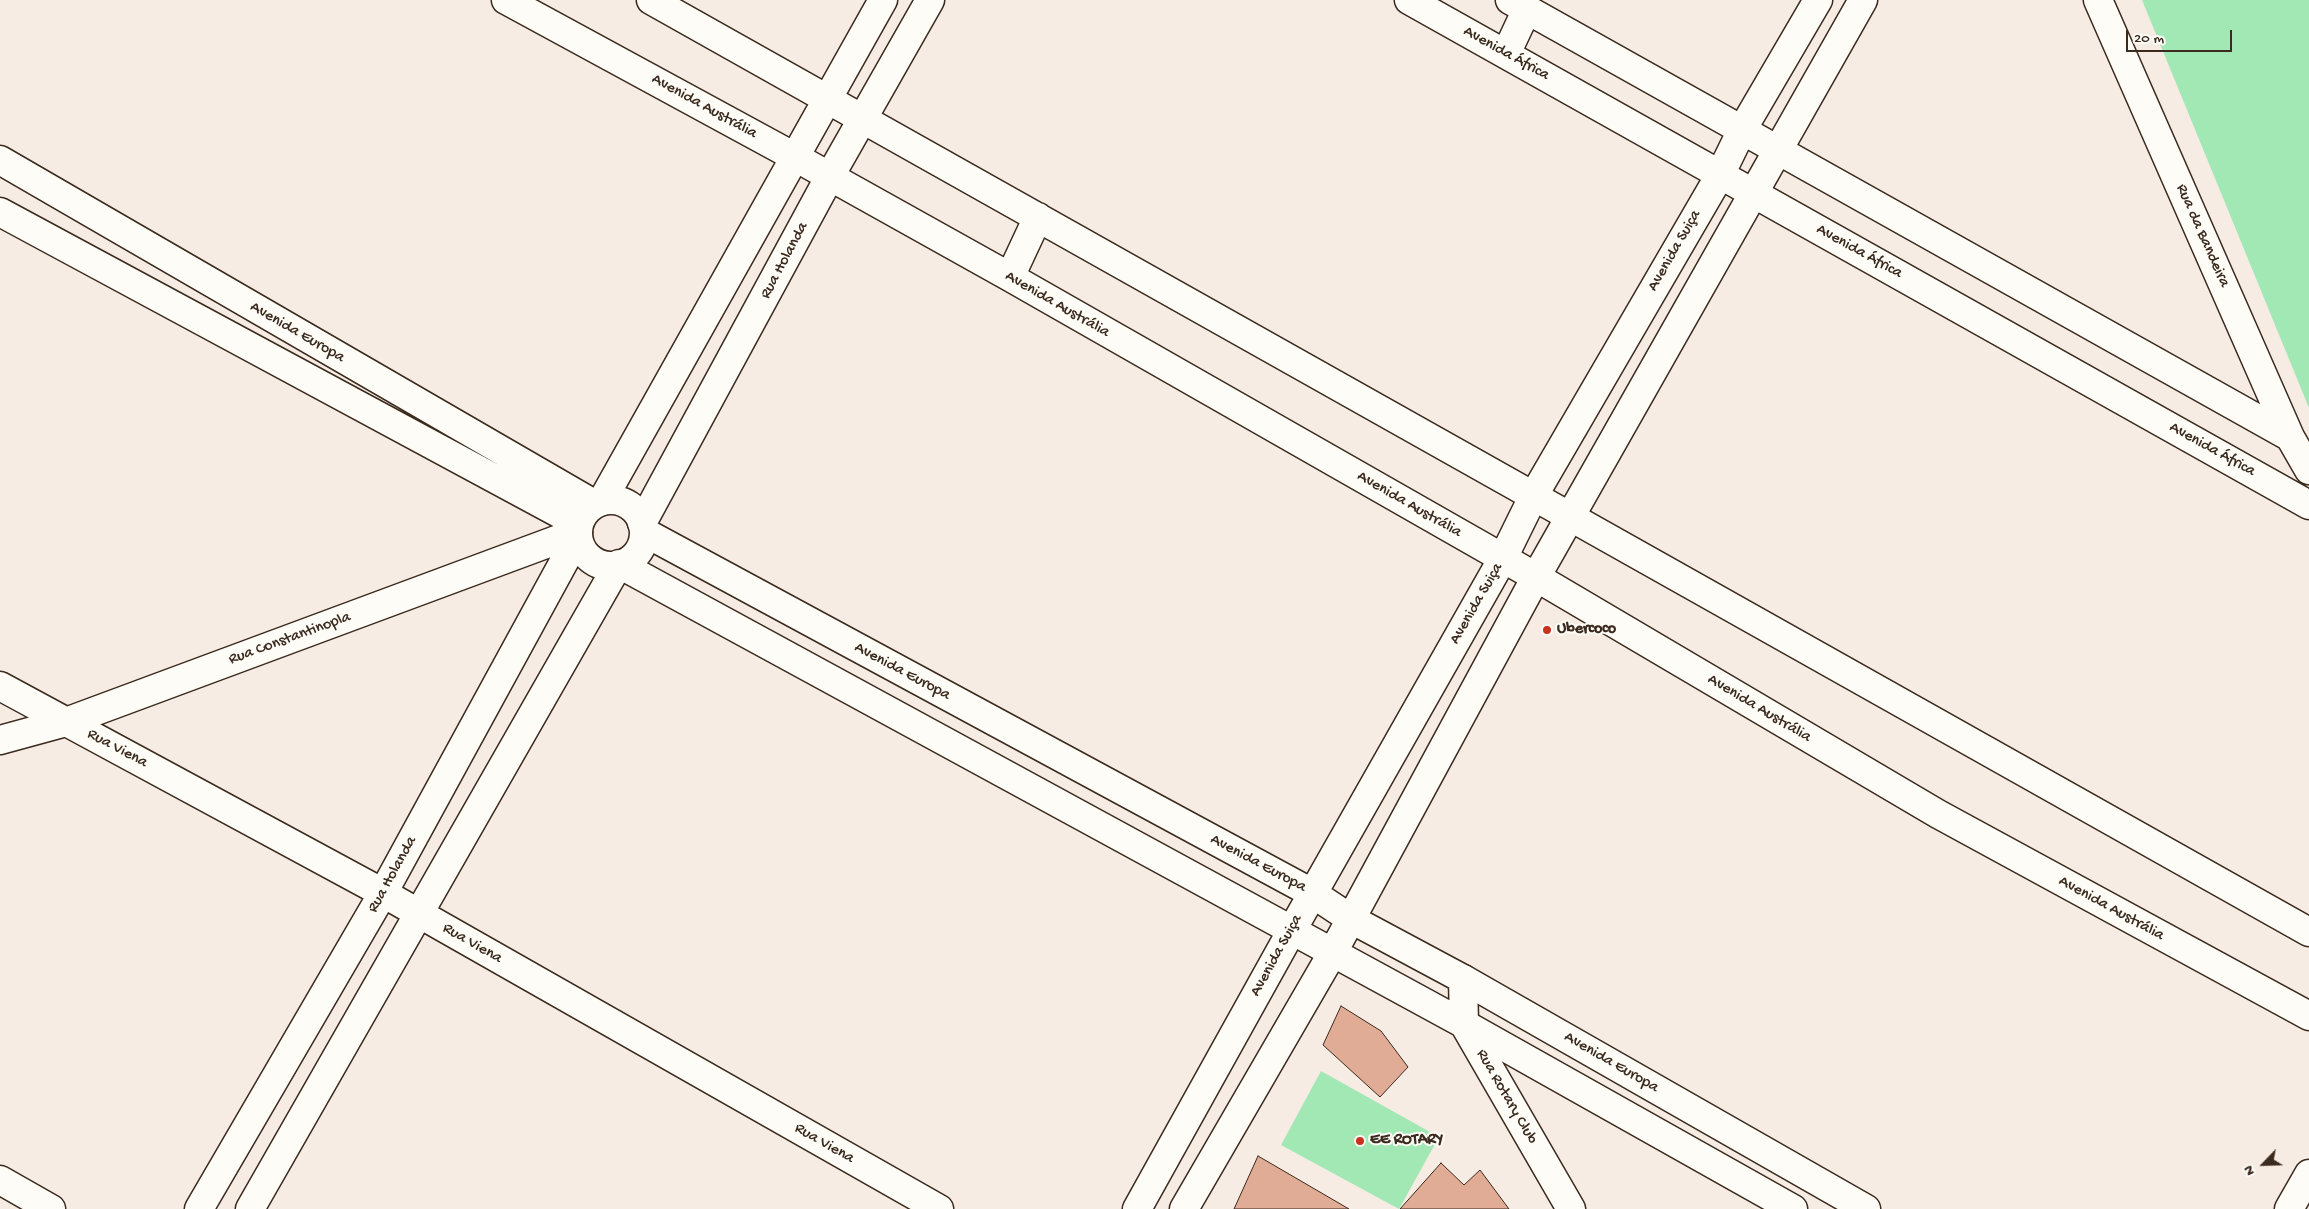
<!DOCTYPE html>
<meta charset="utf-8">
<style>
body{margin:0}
#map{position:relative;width:2309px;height:1209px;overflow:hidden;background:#f7ece3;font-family:"Gochi Hand",sans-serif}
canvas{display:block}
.north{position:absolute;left:2239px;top:1139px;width:50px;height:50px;-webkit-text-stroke:4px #fdfcf7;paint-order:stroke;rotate:246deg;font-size:14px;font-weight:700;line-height:20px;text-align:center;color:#3b2a1e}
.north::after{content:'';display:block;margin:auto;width:18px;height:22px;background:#3b2a1e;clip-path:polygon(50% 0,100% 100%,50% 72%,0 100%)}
.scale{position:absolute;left:2126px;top:30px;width:106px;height:22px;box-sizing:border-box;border:2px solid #3b2a1e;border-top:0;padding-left:6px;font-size:15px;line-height:18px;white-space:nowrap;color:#3b2a1e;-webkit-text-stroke:4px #fdfcf7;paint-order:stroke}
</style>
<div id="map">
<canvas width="2309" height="1209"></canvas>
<div class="north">N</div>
<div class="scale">20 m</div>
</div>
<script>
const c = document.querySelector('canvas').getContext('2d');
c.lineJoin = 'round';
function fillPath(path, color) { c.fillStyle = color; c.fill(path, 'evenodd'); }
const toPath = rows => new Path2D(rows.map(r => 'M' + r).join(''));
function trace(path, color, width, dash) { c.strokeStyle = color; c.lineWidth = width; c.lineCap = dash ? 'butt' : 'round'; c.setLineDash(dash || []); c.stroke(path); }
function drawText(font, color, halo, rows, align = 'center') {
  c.font = font + ' "Gochi Hand",sans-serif'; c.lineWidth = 4; c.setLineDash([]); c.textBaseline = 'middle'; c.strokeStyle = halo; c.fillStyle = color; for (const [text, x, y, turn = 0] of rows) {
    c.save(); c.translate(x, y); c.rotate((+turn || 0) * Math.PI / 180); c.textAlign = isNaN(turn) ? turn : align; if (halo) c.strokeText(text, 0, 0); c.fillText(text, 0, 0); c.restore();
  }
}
fillPath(toPath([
 [2142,0,2309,0,2309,408],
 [1321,1071,1439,1137,1399,1209,1281,1145]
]), '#a2e8b5');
const building = toPath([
 [1341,1006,1381,1031,1408,1067,1380,1097,1323,1045,1341,1006],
 [1258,1156,1349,1209,1234,1209,1258,1156],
 [1441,1163,1464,1185,1480,1170,1509,1209,1400,1209,1441,1163]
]);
fillPath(building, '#e1ac95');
trace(building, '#3b2a1e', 1);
const minor = toPath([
 [506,0,795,157,1010,277,1536,577,1938,814,2309,1016],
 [651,0,2309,932],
 [1409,0,2309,505],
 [1510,0,2290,437],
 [2098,0,2290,437,2309,470],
 [1506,54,1527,9],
 [1010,277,1038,217],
 [602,501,883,0],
 [642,523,830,176,930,0],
 [0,686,383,893,939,1209],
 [0,740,66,722,578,532],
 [1463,979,1866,1209],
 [1464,1024,1793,1209],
 [0,1180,51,1209],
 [199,1209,383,893,578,536],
 [250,1209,618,565],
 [1137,1209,1292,930],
 [1184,1209,1333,952],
 [2289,1209,2309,1174]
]);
const major = toPath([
 [0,160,594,504],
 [0,212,579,524],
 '578 533a33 33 0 1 1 66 0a33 33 0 1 1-66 0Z',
 [644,532,1312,893,1351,919,1463,979,1464,1024,1571,1209],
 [619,564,1464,1024],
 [1292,930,1503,558,1534,495,1720,175,1742,130,1818,0],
 [1333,952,1536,577,1863,0]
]);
trace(minor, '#3b2a1e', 31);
trace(major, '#3b2a1e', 31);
trace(minor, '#fdfcf7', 28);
trace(major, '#fdfcf7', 28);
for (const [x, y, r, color] of [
 [1547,630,5,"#c8321e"],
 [1360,1141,5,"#c8321e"]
]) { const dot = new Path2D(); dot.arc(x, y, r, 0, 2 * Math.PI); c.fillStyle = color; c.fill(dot); trace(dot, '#fdfcf7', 2); }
drawText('16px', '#3b2a1e', '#fdfcf7', [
 ["Avenida África",1506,54,29],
 ["Avenida Austrália",704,107,29],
 ["Rua da Bandeira",2202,236,66],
 ["Avenida Suiça",1675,251,-60],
 ["Avenida África",1859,252,29],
 ["Rua Holanda",785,261,-62],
 ["Avenida Austrália",1057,305,30],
 ["Avenida Europa",297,333,30],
 ["Avenida África",2212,450,29],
 ["Avenida Austrália",1409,505,30],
 ["Avenida Suiça",1477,604,-60],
 ["Rua Constantinopla",290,639,-20],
 ["Avenida Europa",902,672,28],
 ["Avenida Austrália",1759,709,31],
 ["Rua Viena",117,749,28],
 ["Avenida Europa",1258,864,28],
 ["Rua Holanda",393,875,-61],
 ["Avenida Austrália",2111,909,29],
 ["Rua Viena",472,944,30],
 ["Avenida Suiça",1277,956,-61],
 ["Avenida Europa",1611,1063,30],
 ["Rua Rotary Club",1506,1097,60],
 ["Rua Viena",824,1144,30]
]);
drawText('bold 16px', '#3b2a1e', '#fdfcf7', [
 ["Ubercoco",1557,630],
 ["EE ROTARY",1370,1141]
], 'left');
</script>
